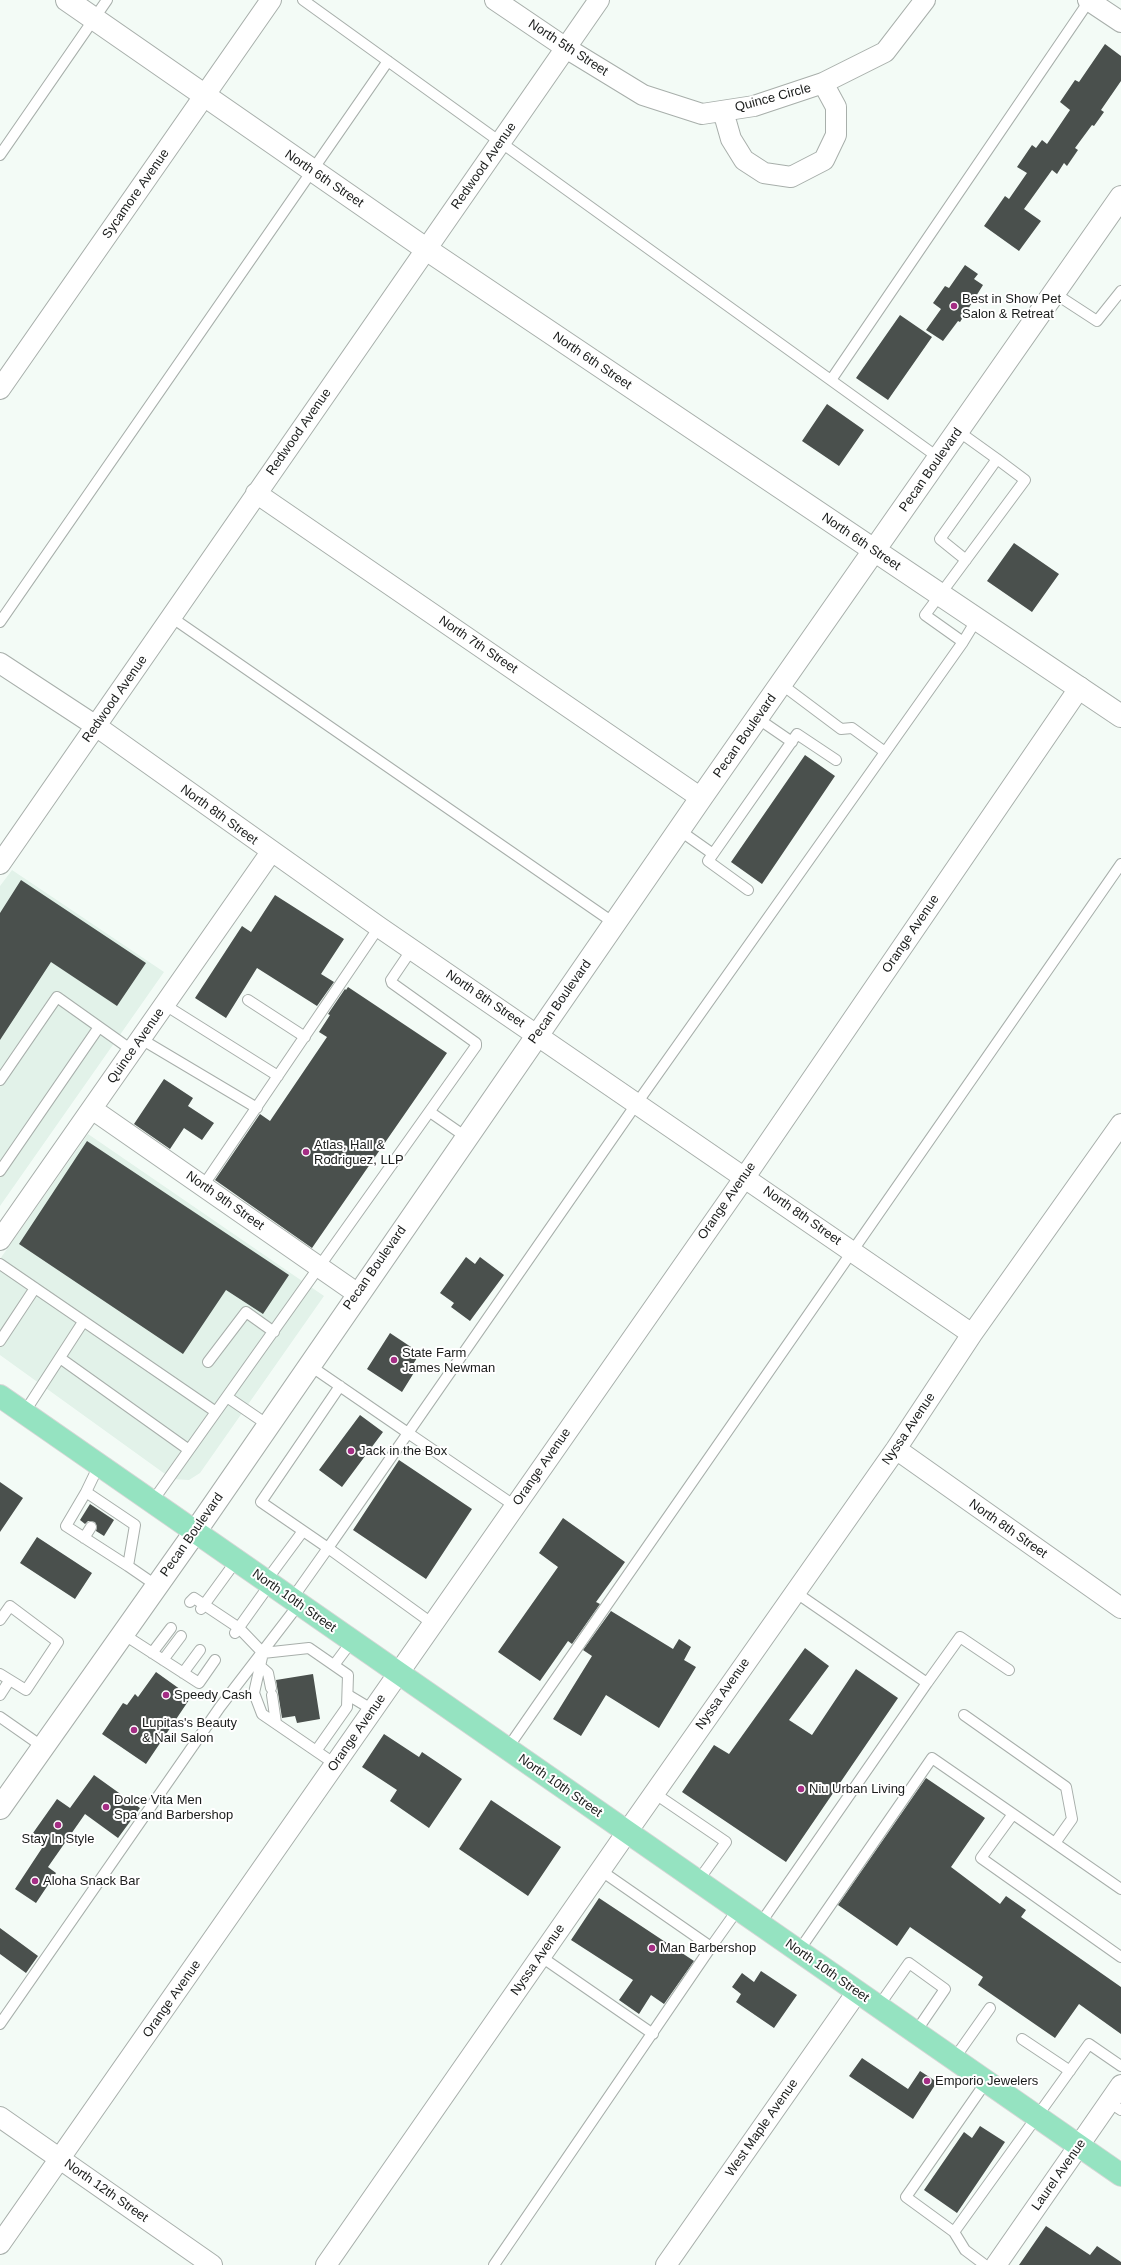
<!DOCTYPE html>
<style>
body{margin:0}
canvas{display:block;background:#f3fbf6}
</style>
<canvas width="1121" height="2265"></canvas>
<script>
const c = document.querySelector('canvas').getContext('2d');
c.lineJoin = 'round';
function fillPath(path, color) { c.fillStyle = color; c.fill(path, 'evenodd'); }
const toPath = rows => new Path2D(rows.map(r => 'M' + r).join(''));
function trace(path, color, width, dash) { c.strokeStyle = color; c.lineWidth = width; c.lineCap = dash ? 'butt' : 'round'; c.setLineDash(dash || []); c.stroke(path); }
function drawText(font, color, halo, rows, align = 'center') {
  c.font = font + ' Helvetica,sans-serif'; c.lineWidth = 4; c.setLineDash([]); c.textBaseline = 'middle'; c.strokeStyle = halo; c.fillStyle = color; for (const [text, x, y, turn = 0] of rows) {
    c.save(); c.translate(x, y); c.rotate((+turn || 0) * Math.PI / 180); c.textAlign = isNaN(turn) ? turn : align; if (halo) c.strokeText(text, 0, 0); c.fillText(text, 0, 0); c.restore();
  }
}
fillPath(toPath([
 [12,870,164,972,0,1206,0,886],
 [88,1134,324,1296,200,1473,189,1480,172,1479,0,1355,0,1259]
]), '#e2f2e9');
fillPath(toPath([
 [1105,44,1121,56,1121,81,1101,110,1104,112,1094,126,1092,125,1075,148,1078,150,1067,166,1064,163,1057,174,1052,170,1024,209,1041,221,1019,251,984,226,1005,196,1009,199,1027,173,1017,167,1032,145,1036,148,1042,140,1047,144,1070,110,1060,102,1075,80,1079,82],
 [965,265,978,274,974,279,983,285,960,322,958,321,943,341,926,330,941,309,933,303,945,286,949,288],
 [900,315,932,337,888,400,856,378],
 [827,404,864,430,839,466,802,441],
 [1014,543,1059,574,1032,612,987,581],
 [805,755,835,776,762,884,731,862],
 [21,880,146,963,117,1006,51,962,0,1040,0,913],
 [275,895,344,939,321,974,334,982,317,1006,257,968,226,1018,195,998,242,926,251,932],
 [348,987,447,1053,312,1248,215,1180,260,1114,270,1121,327,1037,319,1032,330,1015,328,1014,345,989,346,990],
 [164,1079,193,1098,188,1106,214,1123,202,1140,184,1128,170,1149,134,1124],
 [87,1141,289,1275,263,1314,226,1290,183,1354,19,1244],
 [466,1257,475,1264,480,1257,504,1275,470,1321,451,1307,454,1303,440,1293],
 [390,1333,420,1353,412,1366,415,1371,402,1392,367,1369],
 [360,1415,383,1432,342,1487,319,1470],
 [399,1460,472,1509,426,1579,353,1530],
 [0,1482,23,1498,0,1532],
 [90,1504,114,1520,104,1536,96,1531,97,1527,95,1522,88,1521,85,1524,80,1520],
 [563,1518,625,1562,596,1602,600,1604,572,1644,568,1641,540,1681,498,1652,558,1567,539,1553],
 [37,1537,92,1573,75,1599,20,1563],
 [611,1611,673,1649,679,1639,691,1647,684,1660,696,1667,659,1728,606,1695,581,1736,553,1719,592,1656,583,1650],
 [805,1648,829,1666,789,1720,812,1735,856,1669,898,1698,786,1862,682,1792,714,1745,729,1754],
 [156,1672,191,1697,146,1764,102,1734,123,1703,127,1705,135,1694,138,1697],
 [313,1674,320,1719,297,1723,295,1716,282,1718,276,1680],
 [384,1734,419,1757,422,1752,462,1779,429,1828,390,1801,397,1790,362,1767],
 [94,1775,140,1808,118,1838,85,1814,48,1867,56,1873,36,1903,15,1889,46,1842,33,1833,57,1799,70,1808],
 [926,1778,985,1818,951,1867,1000,1904,1006,1896,1026,1910,1021,1917,1121,1987,1121,2034,1079,2004,1055,2038,978,1985,983,1977,910,1927,897,1946,838,1905],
 [491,1800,561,1847,528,1896,459,1849],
 [599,1898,694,1961,664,2004,651,1995,639,2014,619,2000,633,1980,571,1940],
 [0,1928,38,1956,26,1973,0,1954],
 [761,1971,797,1995,774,2028,736,2002,741,1994,732,1987,742,1973,754,1982],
 [862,2058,908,2089,920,2071,937,2082,913,2119,849,2076],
 [980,2126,1005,2142,957,2213,924,2190,964,2132,972,2138],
 [1046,2226,1090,2255,1097,2246,1121,2262,1121,2265,1019,2265]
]), '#4a504d');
const lane = toPath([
 [303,0,939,458],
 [0,155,107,0],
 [1054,293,1097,321,1121,291],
 [831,380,1089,1],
 [958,431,997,459],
 [966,560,940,539,997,459,1025,480,925,615,963,642,977,619],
 [171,617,614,923],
 [0,622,388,61],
 [781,684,841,729,852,728,885,752],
 [757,718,792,742],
 [679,830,713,854],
 [748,890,708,861,713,854,797,734,836,760],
 [248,1000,305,1037],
 [165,1005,278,1076],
 [141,1039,257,1108],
 [0,1080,57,997,133,1051],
 [430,1112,466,1137],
 [0,1171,99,1027],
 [203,1186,379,927],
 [0,1264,216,1412],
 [0,1341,35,1288],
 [60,1358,189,1450],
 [208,1362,246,1312,274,1332],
 [309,1365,408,1433,637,1103,963,642],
 [340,1386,261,1502,328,1548,408,1433,515,1506],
 [227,1397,268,1425],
 [24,1413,83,1322],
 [99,1465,86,1492,135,1525,128,1566,157,1586],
 [86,1492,66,1526,128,1566],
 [152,1502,476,1046,476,1043,392,983,391,980,412,949],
 [84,1538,91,1527],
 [266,1581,303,1531],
 [292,1599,328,1548,433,1624],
 [190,1602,194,1598,239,1628,263,1653,254,1693,262,1714,335,1764],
 [201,1609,236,1561],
 [0,1620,10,1606,58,1642,26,1690,0,1674],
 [235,1633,270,1584],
 [123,1634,199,1683,215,1660],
 [152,1653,171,1628],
 [263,1653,309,1648,348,1675,347,1707,316,1751],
 [163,1660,181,1636],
 [334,1665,352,1641],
 [260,1666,268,1673,271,1688],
 [183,1673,200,1650],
 [927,1683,960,1637,1009,1670],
 [0,1695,9,1681],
 [272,1695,276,1723],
 [348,1695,373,1710],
 [964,1715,1066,1787,1072,1819,1055,1843],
 [0,1717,43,1747],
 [507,1749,1121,864],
 [654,1793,726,1842,698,1881],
 [600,1870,711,1947,738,1909],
 [1121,1889,1013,1814,981,1858,1121,1957],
 [760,1924,927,1683,795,1592],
 [798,1952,932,1758,1013,1814],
 [540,1956,653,2034],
 [878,2007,909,1963,945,1989,915,2033],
 [0,2024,220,1707,299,1604],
 [1022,2039,1070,2071],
 [954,2059,990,2008],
 [986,2082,906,2197,954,2232,1089,2044,1121,2066],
 [1109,2102,1121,2110],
 [954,2232,965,2250,985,2265],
 [494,2265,711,1947]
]);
const street = toPath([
 [495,0,566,48,643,95,702,114,754,106,823,83,885,52,925,0],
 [1088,0,1121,22],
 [723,111,731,139,744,160,764,173,791,177,824,160,836,135,836,107,823,83],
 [0,389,271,0],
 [256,493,701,798],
 [0,663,96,726,379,927,972,1334],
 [0,864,599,0],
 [92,1109,358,1294],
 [0,1240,271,852],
 [896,1449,1121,1608],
 [0,2117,212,2265],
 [0,2244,745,1177,1080,687],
 [326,2265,627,1832,896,1449,972,1334,1121,1124],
 [666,2265,857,1992],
 [996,2265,1121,2085]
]);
const secondary = toPath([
 [67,0,426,249,1121,716],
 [0,1808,195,1532,701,798,1121,197]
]);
const primary = toPath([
 [0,1396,1121,2175]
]);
trace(lane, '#a8afab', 12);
trace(street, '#a8afab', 22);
trace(secondary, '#a8afab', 24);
trace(primary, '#d6d6d6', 24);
trace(lane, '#fff', 10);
trace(street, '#fff', 20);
trace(secondary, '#fff', 22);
trace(primary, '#95e3c1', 22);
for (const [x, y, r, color] of [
 [954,306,4,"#a42d84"],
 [306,1152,4,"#a42d84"],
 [394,1360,4,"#a42d84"],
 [351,1451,4,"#a42d84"],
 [166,1695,4,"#a42d84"],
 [134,1730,4,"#a42d84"],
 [801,1789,4,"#a42d84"],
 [106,1807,4,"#a42d84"],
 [58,1825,4,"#a42d84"],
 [35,1881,4,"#a42d84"],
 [652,1948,4,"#a42d84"],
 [927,2081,4,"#a42d84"]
]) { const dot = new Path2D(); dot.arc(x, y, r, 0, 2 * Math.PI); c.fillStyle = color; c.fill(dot); trace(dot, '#fff', 1.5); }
drawText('13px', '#1a1c1b', '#fff', [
 ["North 5th Street",568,48,33],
 ["Quince Circle",773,98,-15],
 ["Redwood Avenue",484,166,-55],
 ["North 6th Street",324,179,34],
 ["Sycamore Avenue",136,194,-55],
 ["North 6th Street",592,361,34],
 ["Redwood Avenue",299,432,-55],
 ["Pecan Boulevard",931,470,-55],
 ["North 6th Street",861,542,34],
 ["North 7th Street",478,645,34],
 ["Redwood Avenue",115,699,-55],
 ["Pecan Boulevard",745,736,-55],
 ["North 8th Street",219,815,36],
 ["Orange Avenue",911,934,-56],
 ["North 8th Street",485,999,34],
 ["Pecan Boulevard",560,1002,-55],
 ["Quince Avenue",136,1046,-55],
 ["North 9th Street",225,1201,35],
 ["Orange Avenue",727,1201,-55],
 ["North 8th Street",802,1216,35],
 ["Pecan Boulevard",375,1268,-55],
 ["Nyssa Avenue",909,1429,-56],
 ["Orange Avenue",542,1467,-55],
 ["North 8th Street",1008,1529,35],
 ["Pecan Boulevard",192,1535,-55],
 ["North 10th Street",294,1601,35],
 ["Nyssa Avenue",723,1694,-55],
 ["Orange Avenue",357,1733,-55],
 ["North 10th Street",560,1786,35],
 ["Nyssa Avenue",538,1960,-55],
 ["North 10th Street",827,1971,35],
 ["Orange Avenue",172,1999,-55],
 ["West Maple Avenue",762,2128,-55],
 ["Laurel Avenue",1059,2175,-55],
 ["North 12th Street",106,2191,35]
]);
drawText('13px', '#1a1c1b', '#fff', [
 ["Best in Show Pet",962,299],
 ["Salon & Retreat",962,314],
 ["Atlas, Hall &",314,1145],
 ["Rodriguez, LLP",314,1160],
 ["State Farm",402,1353],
 ["James Newman",402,1368],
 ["Jack in the Box",359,1451],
 ["Speedy Cash",174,1695],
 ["Lupitas's Beauty",142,1723],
 ["& Nail Salon",142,1738],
 ["Niu Urban Living",809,1789],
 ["Dolce Vita Men",114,1800],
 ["Spa and Barbershop",114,1815],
 ["Stay In Style",58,1839,"center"],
 ["Aloha Snack Bar",43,1881],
 ["Man Barbershop",660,1948],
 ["Emporio Jewelers",935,2081]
], 'left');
</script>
